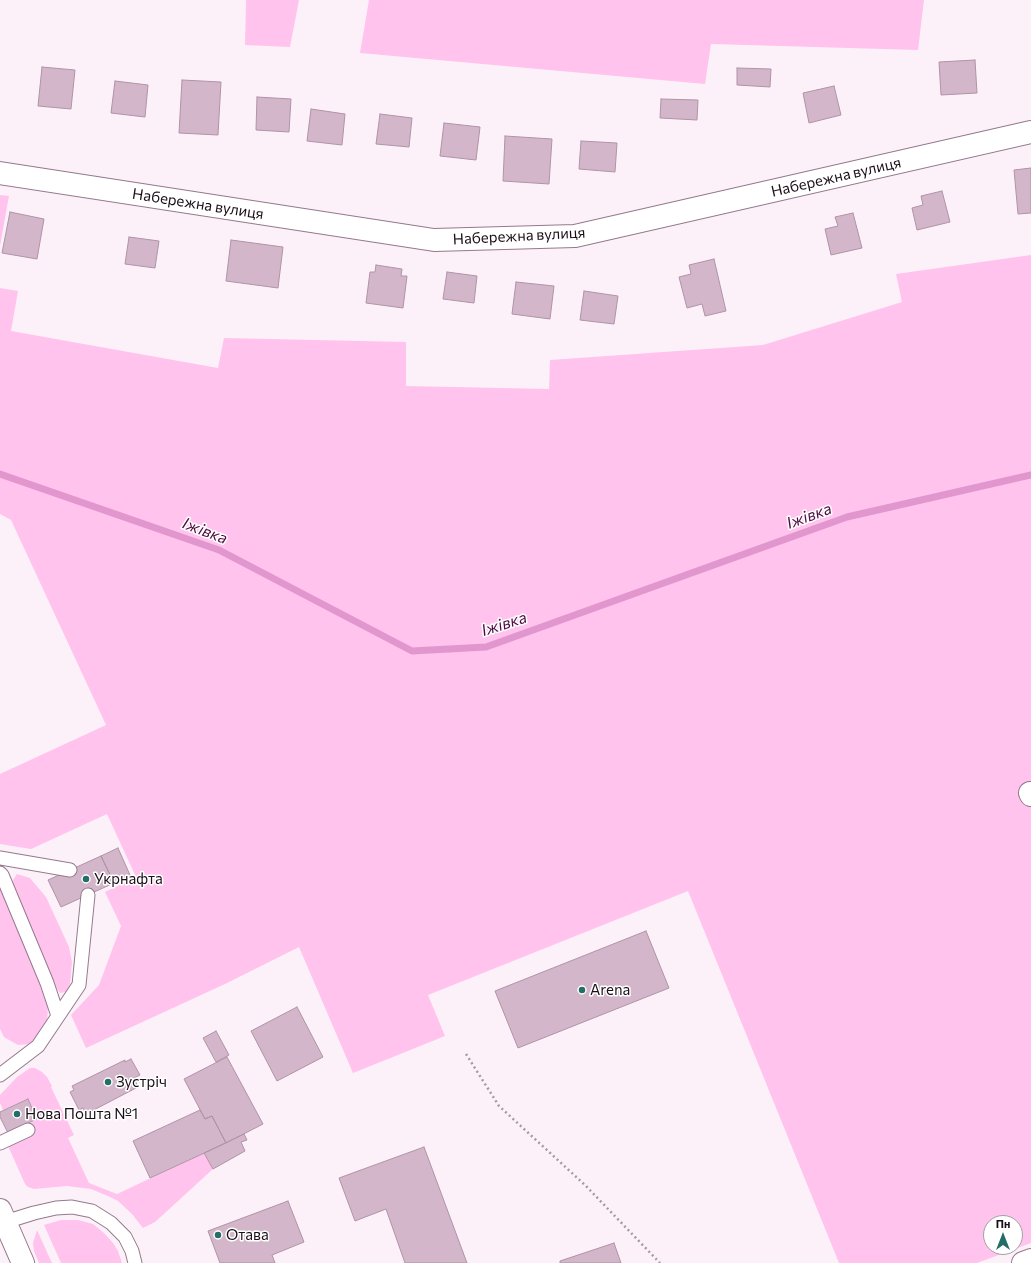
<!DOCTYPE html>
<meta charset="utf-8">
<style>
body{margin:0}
#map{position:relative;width:1031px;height:1263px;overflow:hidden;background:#fdf1f9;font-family:Commissioner,sans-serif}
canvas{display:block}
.north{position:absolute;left:983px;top:1215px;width:40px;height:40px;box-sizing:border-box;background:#fff;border:1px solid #a39fa2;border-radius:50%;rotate:0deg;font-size:11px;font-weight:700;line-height:16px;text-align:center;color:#190f17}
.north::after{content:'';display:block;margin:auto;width:14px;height:18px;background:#246e67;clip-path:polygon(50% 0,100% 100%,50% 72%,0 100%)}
</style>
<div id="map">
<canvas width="1031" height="1263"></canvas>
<div class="north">Пн</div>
</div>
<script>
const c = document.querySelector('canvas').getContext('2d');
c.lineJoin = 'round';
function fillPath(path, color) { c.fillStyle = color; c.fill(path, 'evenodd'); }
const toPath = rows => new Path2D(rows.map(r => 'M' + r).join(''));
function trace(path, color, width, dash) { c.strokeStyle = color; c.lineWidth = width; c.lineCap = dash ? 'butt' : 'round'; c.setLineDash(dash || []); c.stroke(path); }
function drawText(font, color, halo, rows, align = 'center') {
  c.font = font + ' Commissioner,sans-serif'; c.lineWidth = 3; c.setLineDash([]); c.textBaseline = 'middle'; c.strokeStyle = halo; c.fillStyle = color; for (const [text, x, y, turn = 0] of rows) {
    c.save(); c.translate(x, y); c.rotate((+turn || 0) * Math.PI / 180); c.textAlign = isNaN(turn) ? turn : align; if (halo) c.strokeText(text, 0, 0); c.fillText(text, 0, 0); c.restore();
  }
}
fillPath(toPath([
 [246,0,299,0,290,47,245,45],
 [369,0,924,0,918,50,711,44,705,84,360,53],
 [0,195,9,196,0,246],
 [1031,255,1031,1243,977,1263,839,1263,688,891,428,995,445,1036,353,1073,299,947,225,984,86,1048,71,1015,99,985,121,926,105,892,136,877,107,814,31,849,0,844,0,774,106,725,11,520,0,514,0,288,18,291,11,331,218,368,224,338,406,342,406,386,549,389,550,360,763,345,902,302,896,274],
 [991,1223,1015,1223,1015,1247,991,1247],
 [17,874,30,878,46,897,69,947,72,962,70,985,66,992,60,993,55,986,14,888,13,880],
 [0,888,48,1004,47,1027,31,1044,18,1045,4,1037,0,1029],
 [30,1068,35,1068,42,1072,47,1077,52,1086,51,1087,74,1135,68,1138,89,1183,117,1194,204,1153,213,1169,155,1222,143,1228,132,1214,118,1201,110,1197,91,1189,67,1186,34,1189,28,1187,25,1184,8,1146,34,1134,29,1124,38,1119,28,1099,3,1110,0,1103,0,1095,17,1077],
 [61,1220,78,1220,93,1224,104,1233,113,1243,118,1251,122,1263,61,1263,44,1225],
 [37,1230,52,1263,39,1263,34,1251,33,1243]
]), '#ffc3ee');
trace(toPath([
 [0,474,219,550,412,651,486,647,847,517,1031,475]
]), '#e197ce', 7);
const building = toPath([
 [975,60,977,93,941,95,939,62,975,60],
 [42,67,75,70,71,109,38,106,42,67],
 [737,68,771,69,770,87,737,85,737,68],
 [182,80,221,82,218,135,179,133,182,80],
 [115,81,148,85,145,117,111,113,115,81],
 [834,86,841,115,809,123,803,93,834,86],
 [257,97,291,99,289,132,256,130,257,97],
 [661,99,698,100,697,120,660,118,661,99],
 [311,109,345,114,342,145,307,141,311,109],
 [380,114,412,118,409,147,376,144,380,114],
 [444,123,480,127,476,160,440,156,444,123],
 [505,136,552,139,549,184,503,181,505,136],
 [581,141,617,143,615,172,579,169,581,141],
 [1031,168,1031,213,1018,214,1014,170,1031,168],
 [942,191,950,222,917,230,912,208,923,205,921,196,942,191],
 [10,212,44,219,37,259,2,253,10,212],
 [853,213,862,248,831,255,825,229,838,226,835,217,853,213],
 [129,237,159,241,155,268,125,264,129,237],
 [231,240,283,247,278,288,226,281,231,240],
 [714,259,726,311,705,316,702,304,687,308,679,277,691,274,689,265,714,259],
 [376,265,402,269,401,276,407,276,403,308,366,303,370,272,375,272,376,265],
 [447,272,477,276,474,303,443,299,447,272],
 [516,282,554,286,550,319,512,314,516,282],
 [584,291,618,296,614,324,580,320,584,291],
 [118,848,130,875,114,883,101,856,118,848],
 [101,856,114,883,61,907,48,880,101,856],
 [646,931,669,988,518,1048,495,991,646,931],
 [297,1007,323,1057,277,1081,251,1031,297,1007],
 [216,1031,229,1055,216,1062,203,1038,216,1031],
 [227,1057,263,1124,226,1143,212,1116,205,1119,184,1079,227,1057],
 [131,1059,140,1075,134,1078,138,1087,86,1114,83,1108,79,1110,70,1092,74,1090,72,1086,125,1060,125,1062,131,1059],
 [28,1099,37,1119,8,1133,0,1117,0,1112,28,1099],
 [200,1110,205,1119,212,1116,226,1143,150,1178,133,1141,200,1110],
 [244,1134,247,1140,241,1142,245,1151,213,1169,204,1153,244,1134],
 [424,1147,467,1263,405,1263,386,1209,355,1221,339,1178,424,1147],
 [288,1201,304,1242,272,1255,275,1263,220,1263,208,1231,288,1201],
 [614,1243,621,1263,560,1263,560,1261,614,1243]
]);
fillPath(building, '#d3b6ca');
trace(building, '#af93a7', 1);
const lane = toPath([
 [0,858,70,870],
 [0,873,2,875,47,983,58,1016],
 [0,1075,38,1046,79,985,88,895],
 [0,1143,28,1130],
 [5,1222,34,1213,56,1208,72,1207,92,1211,111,1223,125,1237,132,1251,135,1263]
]);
const street = toPath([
 [0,173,434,240,575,236,1031,132],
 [1030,793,1031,795],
 [1023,1263,1031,1260]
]);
const primary = toPath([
 [0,1210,23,1263]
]);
trace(lane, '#94798c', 15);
trace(street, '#94798c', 24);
trace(primary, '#94798c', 24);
trace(toPath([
 [466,1054,499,1106,585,1185,660,1263]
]), '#a69aa2', 2.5, [2, 3]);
trace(lane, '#fff', 13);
trace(street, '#fff', 22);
trace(primary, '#fff', 22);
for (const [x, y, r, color] of [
 [86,879,4,"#246e67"],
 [582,990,4,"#246e67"],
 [108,1082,4,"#246e67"],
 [17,1114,4,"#246e67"],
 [218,1235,4,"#246e67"]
]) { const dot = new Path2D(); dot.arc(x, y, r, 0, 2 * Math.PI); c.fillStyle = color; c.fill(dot); trace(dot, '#fff', 1.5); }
drawText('15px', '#190f17', '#fff', [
 ["Набережна вулиця",836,177,-13],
 ["Набережна вулиця",198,204,9],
 ["Набережна вулиця",519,236,-3]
]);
drawText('15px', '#190f17', '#fff', [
 ["Укрнафта",94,879],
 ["Arena",590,990],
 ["Зустріч",116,1082],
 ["Нова Пошта №1",25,1114],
 ["Отава",226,1235]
], 'left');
drawText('italic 16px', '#4e0c42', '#fff', [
 ["Іжівка",809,516,-20],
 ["Іжівка",205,531,21],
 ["Іжівка",504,624,-18]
]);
</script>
